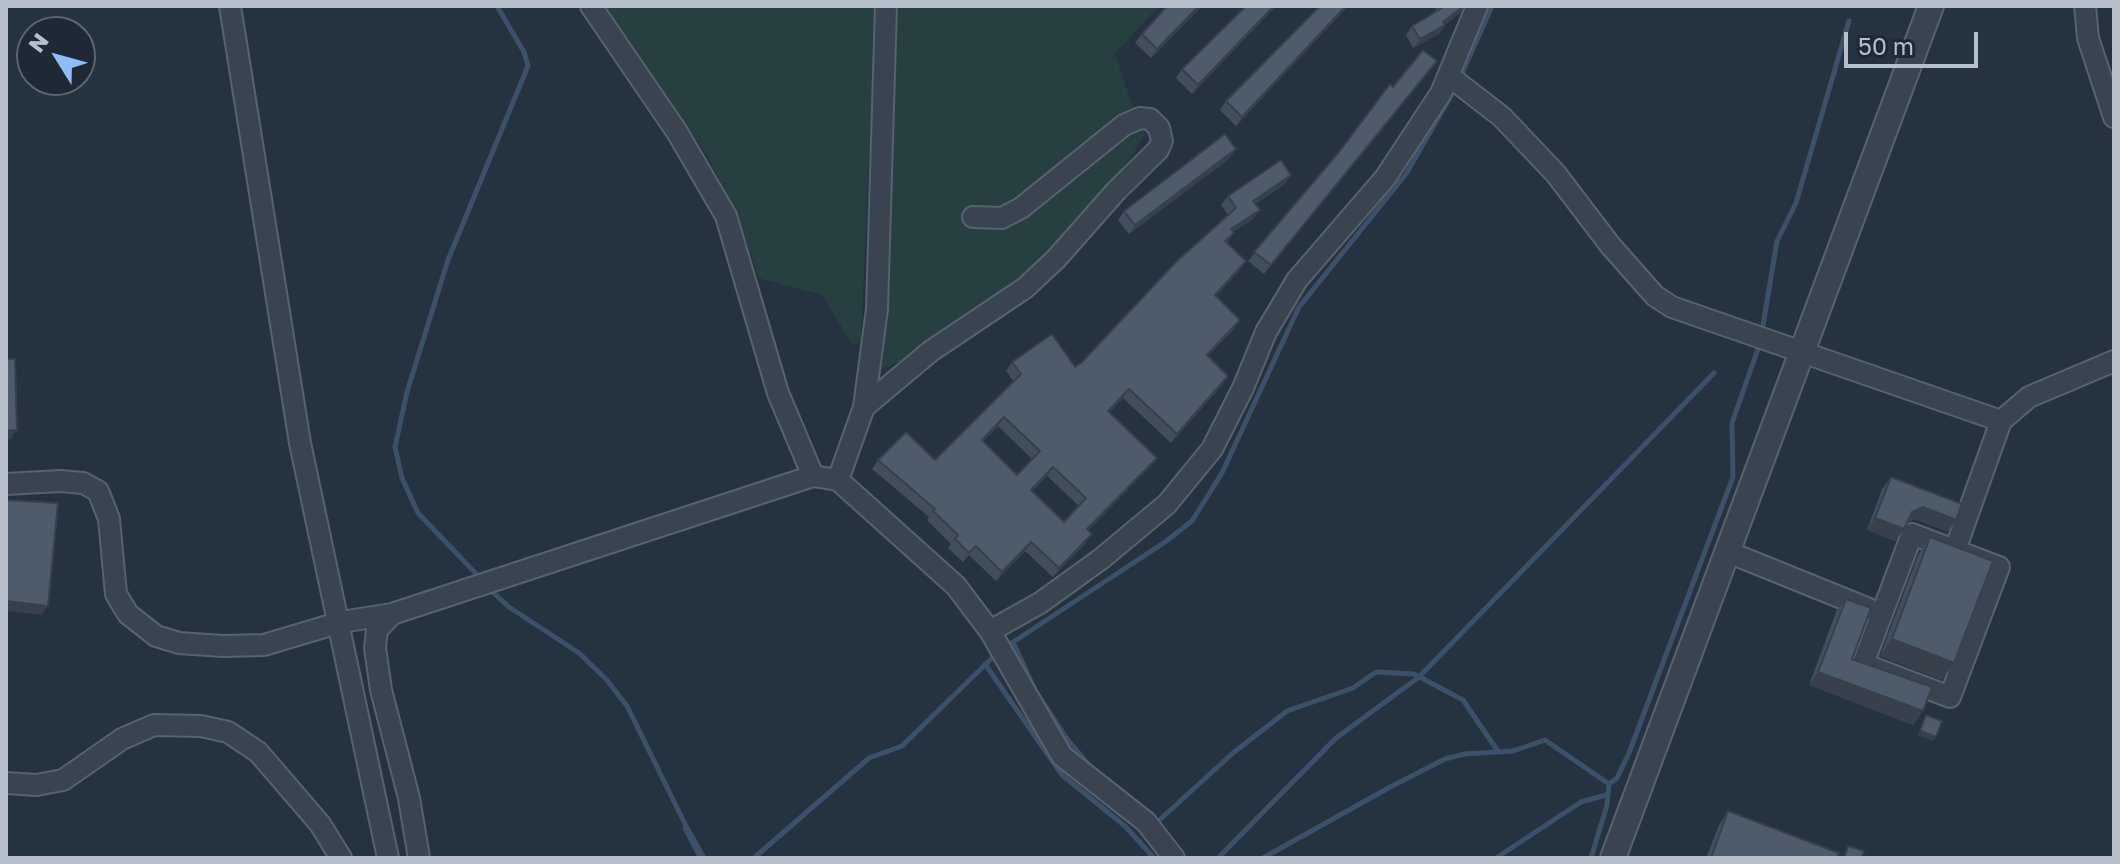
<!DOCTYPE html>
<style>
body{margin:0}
#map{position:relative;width:2120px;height:864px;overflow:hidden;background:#253240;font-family:"Golos Text",sans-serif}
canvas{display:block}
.frame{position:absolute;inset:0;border:8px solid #b6bfca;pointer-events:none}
.north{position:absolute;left:16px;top:16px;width:80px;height:80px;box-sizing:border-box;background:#1e2935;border:2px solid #5b6571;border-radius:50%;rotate:307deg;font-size:22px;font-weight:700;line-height:32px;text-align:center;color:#b6bfca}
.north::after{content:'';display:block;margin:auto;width:28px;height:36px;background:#8dbcf8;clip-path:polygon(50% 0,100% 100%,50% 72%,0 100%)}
.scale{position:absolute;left:1844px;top:32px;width:134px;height:36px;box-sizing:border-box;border:4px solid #b6bfca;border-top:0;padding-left:10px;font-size:24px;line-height:28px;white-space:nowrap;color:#b6bfca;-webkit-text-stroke:6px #1e2935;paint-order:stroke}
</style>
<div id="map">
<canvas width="2120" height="864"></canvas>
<div class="frame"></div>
<div class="north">N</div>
<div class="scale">50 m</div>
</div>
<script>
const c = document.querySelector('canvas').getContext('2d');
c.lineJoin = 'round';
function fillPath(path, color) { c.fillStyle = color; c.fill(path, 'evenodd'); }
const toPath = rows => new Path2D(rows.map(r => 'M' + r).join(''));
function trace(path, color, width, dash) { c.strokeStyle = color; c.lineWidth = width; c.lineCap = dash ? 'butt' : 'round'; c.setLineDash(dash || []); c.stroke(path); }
fillPath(toPath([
 [603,6,876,6,879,36,869,155,861,341,853,346,822,295,759,278,737,214,707,155],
 [895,6,1159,6,1115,53,1135,114,1054,176,980,224,1125,132,1141,126,1145,134,1128,162,1052,254,1011,289,906,359,879,370]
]), '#273f41');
fillPath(toPath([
 [687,823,707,858,698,858,682,828]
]), '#3b5169');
trace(toPath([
 [1460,78,1492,6],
 [1763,325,1777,241,1796,203,1849,21],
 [482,580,418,513,402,478,395,447,407,392,448,260,528,66,524,52,497,6],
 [488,588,509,607,579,653,606,679,627,706,688,830],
 [1013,642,1035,690,1067,739,1090,766],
 [1004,648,1165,542,1192,521,1222,473,1299,307,1406,174,1456,87],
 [985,664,1062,775,1125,826,1154,858],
 [1155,824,1233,753,1287,711,1353,688,1376,672,1414,674,1463,700,1497,750],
 [754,858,869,758,902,746,996,654],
 [1218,858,1336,738,1419,677,1714,373],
 [1263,858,1392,786,1445,759,1464,754,1513,751,1545,740,1609,784],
 [1496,858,1581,802,1606,795],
 [1591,858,1607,805,1609,784,1617,778,1629,753,1733,477,1732,423,1759,346]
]), '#3b5169', 5);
const minor = toPath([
 [230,6,300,443,388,858],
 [591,6,677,132,726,216,778,393,813,476],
 [2085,6,2088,38,2114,117],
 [1449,76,1502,117,1556,174,1610,245,1655,296,1672,307,2001,421,1955,550],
 [864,407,931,351,1025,288,1056,259,1117,190,1158,150,1162,141,1159,128,1150,119,1140,118,1124,125,1021,208,1002,218,973,217],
 [2001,421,2029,397,2114,361],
 [838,480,864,407,877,309,886,6],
 [6,484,60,481,83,483,98,491,109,519,116,594,128,614,156,636,179,643,223,646,264,645,341,622,392,614,813,476,838,480,956,586,990,631,1062,756,1146,822,1174,858],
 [1912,534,1999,567,1950,697,1863,664,1912,534],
 [1728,552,1869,609],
 [392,614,377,630,375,648,381,690,409,798,419,858],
 [990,631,1040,603,1101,559,1167,504,1212,449,1243,388,1266,332,1297,280,1385,178,1441,93,1477,6],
 [6,783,36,785,63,780,122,739,154,725,201,726,228,732,258,752,320,824,341,858]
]);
const tertiary = toPath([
 [1613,858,1931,6]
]);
trace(minor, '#57626d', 24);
trace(tertiary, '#57626d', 28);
trace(minor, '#394450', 20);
trace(tertiary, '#394450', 24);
fillPath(toPath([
 [1167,6,1202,6,1151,58,1135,43,1142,34],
 [1246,6,1276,6,1192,94,1176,78,1182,69],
 [1348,6,1236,126,1220,110,1226,101],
 [1438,6,1465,6,1460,13,1445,25,1439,34,1413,48,1406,35,1412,26,1433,14],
 [1437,61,1264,274,1248,261,1393,87],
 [1230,158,1129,234,1118,220,1124,211],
 [1285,184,1255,204,1260,210,1253,219,1233,232,1227,243,1240,270,1216,296,1234,329,1208,356,1228,376,1222,385,1171,443,1123,398,1109,412,1157,458,1150,467,1088,530,1086,543,1053,577,1025,551,996,581,969,555,963,562,948,548,951,544,927,520,929,517,872,469,878,460,935,460,1014,382,1006,371,1012,362,1075,367,1082,362,1228,215,1221,205,1228,196],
 [998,426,1032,459,1017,475,983,441],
 [1047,476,1079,506,1064,522,1032,491],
 [1891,477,1948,532,1914,519,1907,523,1895,541,1867,530,1882,489],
 [1930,537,1954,663,1942,680,1880,656,1918,555],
 [1846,599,1852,659,1913,725,1809,685,1836,612],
 [1728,811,1837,858,1706,858,1719,825]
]), '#434e5c');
fillPath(toPath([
 [1199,6,1202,6,1151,58,1157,49],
 [1274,6,1276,6,1192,94,1198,85],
 [1346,6,1348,6,1236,126,1242,117],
 [1465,6,1460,13,1445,25,1439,34,1413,48,1420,39],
 [1437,61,1430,70,1264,274,1271,265],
 [1236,149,1230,158,1129,234,1135,225],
 [1291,175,1285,184,1247,210,1253,201],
 [1260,210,1253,219,1224,238,1231,229],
 [1246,261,1240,270,1209,304,1215,295],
 [1240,320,1234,329,1200,364,1207,355],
 [1228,376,1222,385,1171,443,1177,434],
 [1129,389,1123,398,1102,420,1108,411],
 [1004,417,998,426,975,449,982,440],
 [17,430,11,439,6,440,6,431],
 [1157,458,1150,467,1081,538,1087,529],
 [1053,467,1047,476,1025,499,1031,490],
 [1923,507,1956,520,1948,532,1914,519,1903,525,1912,512],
 [1875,518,1904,529,1895,541,1867,530],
 [1092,534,1086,543,1053,577,1059,568],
 [1031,542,1025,551,996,581,1002,572],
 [6,601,48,606,42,615,6,611],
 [1892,639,1954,663,1942,680,1880,656],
 [1818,672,1923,711,1913,725,1809,685],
 [1920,731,1936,737,1933,741,1917,735]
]), '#37404b');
const building = toPath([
 [1167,6,1199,6,1157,49,1142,34,1167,6],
 [1246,6,1274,6,1198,85,1182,69,1246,6],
 [1320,6,1346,6,1242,117,1226,101,1320,6],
 [1440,6,1464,6,1443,22,1445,25,1420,39,1412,26,1442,8,1440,6],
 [1423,50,1437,61,1271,265,1254,252,1339,152,1390,84,1393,87,1423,50],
 [1225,134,1236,149,1135,225,1124,211,1225,134],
 [1281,160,1291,175,1253,201,1260,210,1231,229,1234,233,1225,241,1246,261,1215,295,1240,320,1207,355,1228,376,1177,434,1129,389,1108,411,1157,458,1087,529,1092,534,1059,568,1031,542,1002,572,976,546,969,553,955,539,958,535,933,511,935,509,878,460,906,432,935,460,1021,374,1012,362,1052,334,1075,367,1082,362,1176,262,1236,208,1228,196,1281,160],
 [1004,417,1040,451,1017,475,982,440,1004,417],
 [1053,467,1086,498,1064,522,1031,490,1053,467],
 [6,359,15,359,17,430,6,431,6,359],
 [1891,477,1962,504,1956,520,1923,507,1912,512,1904,529,1875,518,1891,477],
 [6,500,58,503,48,606,6,601,6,500],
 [1930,537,1993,561,1954,663,1892,639,1930,537],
 [1846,599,1871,608,1852,659,1932,687,1923,711,1818,672,1846,599],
 [1926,715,1942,721,1936,737,1920,731,1926,715],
 [1728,811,1839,853,1837,858,1745,858,1742,857,1741,858,1711,858,1728,811],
 [1848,846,1864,851,1861,858,1844,858,1848,846]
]);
fillPath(building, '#4e5b6b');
trace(building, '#37404b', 2);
</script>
